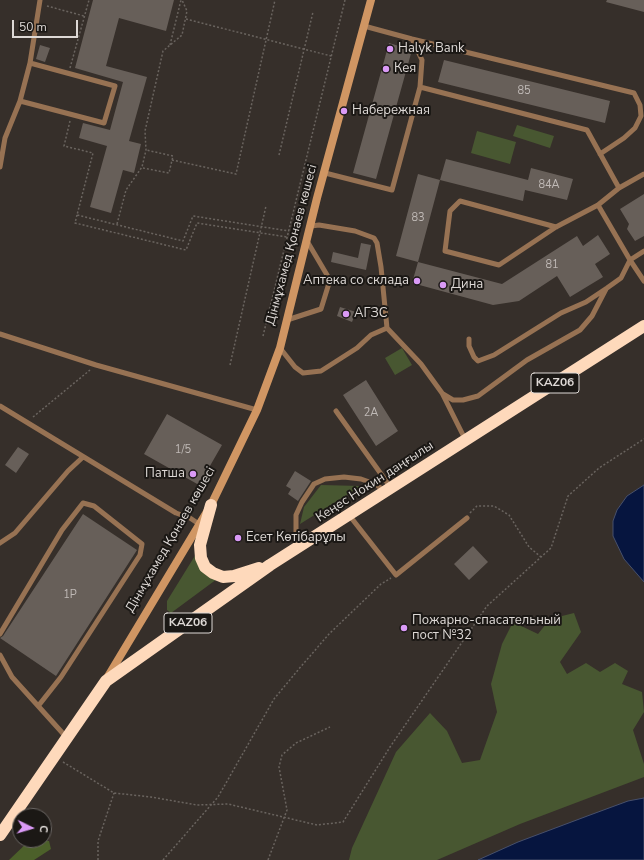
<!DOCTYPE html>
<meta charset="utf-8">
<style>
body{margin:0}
#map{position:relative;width:644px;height:860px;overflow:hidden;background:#362f2a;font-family:"Nunito Sans",sans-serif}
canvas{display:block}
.north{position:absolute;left:12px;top:808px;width:40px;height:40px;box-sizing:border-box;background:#1b1815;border:1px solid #696562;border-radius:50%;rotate:95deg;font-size:11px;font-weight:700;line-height:16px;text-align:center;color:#ded9d6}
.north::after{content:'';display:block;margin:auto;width:14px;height:18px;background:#da9af6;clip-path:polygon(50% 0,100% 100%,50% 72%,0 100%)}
.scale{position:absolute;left:12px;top:20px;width:66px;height:18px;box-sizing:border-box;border:2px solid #ded9d6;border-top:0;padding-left:5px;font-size:12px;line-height:14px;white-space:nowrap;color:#ded9d6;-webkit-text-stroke:3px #1b1815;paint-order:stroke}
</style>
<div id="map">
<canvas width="644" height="860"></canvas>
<div class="north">С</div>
<div class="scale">50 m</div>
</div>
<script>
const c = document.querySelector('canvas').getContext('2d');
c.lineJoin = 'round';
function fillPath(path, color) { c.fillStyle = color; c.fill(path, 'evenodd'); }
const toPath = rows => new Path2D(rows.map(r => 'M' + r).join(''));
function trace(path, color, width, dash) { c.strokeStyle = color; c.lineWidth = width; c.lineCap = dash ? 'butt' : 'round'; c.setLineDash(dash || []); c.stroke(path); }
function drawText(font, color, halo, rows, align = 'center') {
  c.font = font + ' "Nunito Sans",sans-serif'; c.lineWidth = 4; c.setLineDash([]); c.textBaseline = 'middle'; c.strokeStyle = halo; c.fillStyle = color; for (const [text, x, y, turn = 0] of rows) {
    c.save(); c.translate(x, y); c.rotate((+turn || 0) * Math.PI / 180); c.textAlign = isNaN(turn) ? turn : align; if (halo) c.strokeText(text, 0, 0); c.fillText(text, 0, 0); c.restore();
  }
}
fillPath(toPath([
 [517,125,554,136,550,148,513,136],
 [477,131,516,142,510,164,471,153],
 [402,348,412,365,395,375,385,358],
 [321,485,361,486,300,524,304,507],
 [196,554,217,579,171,613,167,610,167,601],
 [574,613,581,632,560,662,567,674,586,663,600,672,615,663,628,671,622,684,642,692,644,712,633,730,644,764,644,777,520,824,437,860,349,860,352,848,396,752,430,713,447,731,462,763,480,760,497,712,491,684,502,644,513,622,538,634,550,619]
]), '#485731');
fillPath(toPath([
 [30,840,49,841,51,849,34,860,9,860]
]), '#4c602a');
const water = toPath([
 [644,485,644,582,624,559,613,536,613,521,617,510,627,496,644,485],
 [644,798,644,860,478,860,518,842,590,815,628,801,644,798]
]);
fillPath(water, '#06153f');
trace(water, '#47506c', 1);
fillPath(toPath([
 [93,0,174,0,166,31,119,18,106,66,147,77,129,141,141,144,134,173,123,170,111,213,90,207,107,146,79,138,83,123,110,130,123,82,75,68],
 [607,0,644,0,644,12,606,2],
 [389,43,412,50,376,179,353,173],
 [40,45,50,48,45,62,36,59],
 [444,60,610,101,605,123,438,82],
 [446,159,528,180,531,168,573,179,567,200,525,190,523,201,440,180],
 [418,174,440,180,418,262,396,256],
 [644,194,644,236,635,241,627,229,629,224,620,209],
 [598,235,610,254,595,264,603,277,570,297,557,276,519,301,493,305,412,283,418,262,502,284,577,236,583,246],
 [361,243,371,245,366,270,331,262,333,252,358,258],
 [340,307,356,312,352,322,337,316],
 [366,380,398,431,376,446,343,395],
 [167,414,222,445,199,485,144,454],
 [18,447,29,454,16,473,5,465],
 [295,471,311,481,298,501,288,494,291,489,286,486],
 [83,514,137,550,56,676,0,638,3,636],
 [473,546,488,562,469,580,454,564]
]), '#675f59');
trace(toPath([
 [47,6,84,16],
 [186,19,331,56],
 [170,45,181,0],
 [70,68,89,0],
 [70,121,64,146,93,153,77,215,183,241,193,216,289,231],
 [279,155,313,12],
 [172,160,236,174,275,0],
 [143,168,169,173,173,156,146,150],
 [77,215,75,223,186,250,197,223,287,237],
 [117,224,126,190,142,167,146,150,145,131,163,51,182,35,187,11,182,0],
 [263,336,345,0],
 [230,365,266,206],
 [33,417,90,370],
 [470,513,477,506,494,506,509,515,529,547,541,557],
 [63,762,114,793,151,797,197,805,228,804,317,825,343,822,390,747,487,606,551,548,568,496,599,468,644,439],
 [98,860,98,841,114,793],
 [163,860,218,797,274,699,298,670,329,634,381,584,391,578],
 [268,860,287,810,279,767,282,755,296,743,330,727]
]), '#6a645f', 1.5, [2, 2]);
trace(toPath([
 [364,26,412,39,634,93,640,105,641,116,635,128,624,138,600,154],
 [30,63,40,0],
 [420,87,587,130,619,188,598,205,630,260,644,251],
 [0,167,5,138,20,101,30,63,115,86,104,123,20,101],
 [325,173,392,190,420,87,422,60,412,39],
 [619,188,644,174],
 [311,226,319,225,355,231,374,238,377,243,381,267,387,328,421,364,442,393,465,439],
 [556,227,460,201,450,211,445,251,499,265,556,227,598,205],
 [287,320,321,309,330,280,307,241],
 [0,334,96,365,257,410],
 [469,339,469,346,474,357,478,361,494,355,561,313,586,302,607,288,621,278,630,260,644,281],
 [280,348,295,367,303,373,321,371,357,348,371,335,387,328],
 [443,394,453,400,463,400,478,396,527,360,580,330,592,316,606,289],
 [0,406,176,513,190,518,199,524],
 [336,411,391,488],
 [349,515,396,575,467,518],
 [0,543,15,533,68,471,83,457],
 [296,548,296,515,302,502,314,484,325,479,344,477,361,479,375,484,385,491],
 [0,634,62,530,83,503,94,506,142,544,140,555,61,677,39,705],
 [0,655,12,677,67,738]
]), '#977253', 5);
trace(toPath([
 [107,678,211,505,257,410,280,348,317,198,371,0]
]), '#d09663', 8);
trace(toPath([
 [211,505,200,545,201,558,205,567,213,573,223,577,234,576,259,568],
 [0,835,106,681,270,565,644,326]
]), '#fed9bb', 12);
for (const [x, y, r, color] of [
 [390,49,4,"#da9af6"],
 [386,69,4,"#da9af6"],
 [344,111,4,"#da9af6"],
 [417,281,4,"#da9af6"],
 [443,285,4,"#da9af6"],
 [346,314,4,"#da9af6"],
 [193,474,4,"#da9af6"],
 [238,538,4,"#da9af6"],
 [404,628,4,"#da9af6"]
]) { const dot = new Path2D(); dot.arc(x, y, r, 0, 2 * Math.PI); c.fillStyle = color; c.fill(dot); trace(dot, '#1b1815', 1.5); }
drawText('11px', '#c0bab7', null, [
 ["85",524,91],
 ["84А",549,185],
 ["83",418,218],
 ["81",552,265],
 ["2А",371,413],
 ["1/5",183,450],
 ["1Р",70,595]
]);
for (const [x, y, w] of [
 [555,383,48],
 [188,623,48]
]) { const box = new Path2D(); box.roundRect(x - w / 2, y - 10, w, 20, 3); c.fillStyle = '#1b1815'; c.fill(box); trace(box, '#ded9d6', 1); }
drawText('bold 12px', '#ded9d6', null, [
 ["KАZ06",555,383],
 ["KАZ06",188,623]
]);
drawText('13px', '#ded9d6', '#1b1815', [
 ["Halyk Bank",398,49],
 ["Кея",394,69],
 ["Набережная",352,111],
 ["Аптека со склада",409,281,"right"],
 ["Дина",451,285],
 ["АГЗС",354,314],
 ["Патша",185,474,"right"],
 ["Есет Көтібарұлы",246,538],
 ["Пожарно-спасательный",412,621],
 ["пост №32",412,636]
], 'left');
drawText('13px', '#ded9d6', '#1b1815', [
 ["Дінмұхамед Қонаев көшесі",292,245,-75],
 ["Кеңес Нокин даңғылы",375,482,-33],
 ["Дінмұхамед Қонаев көшесі",171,540,-60]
]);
</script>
